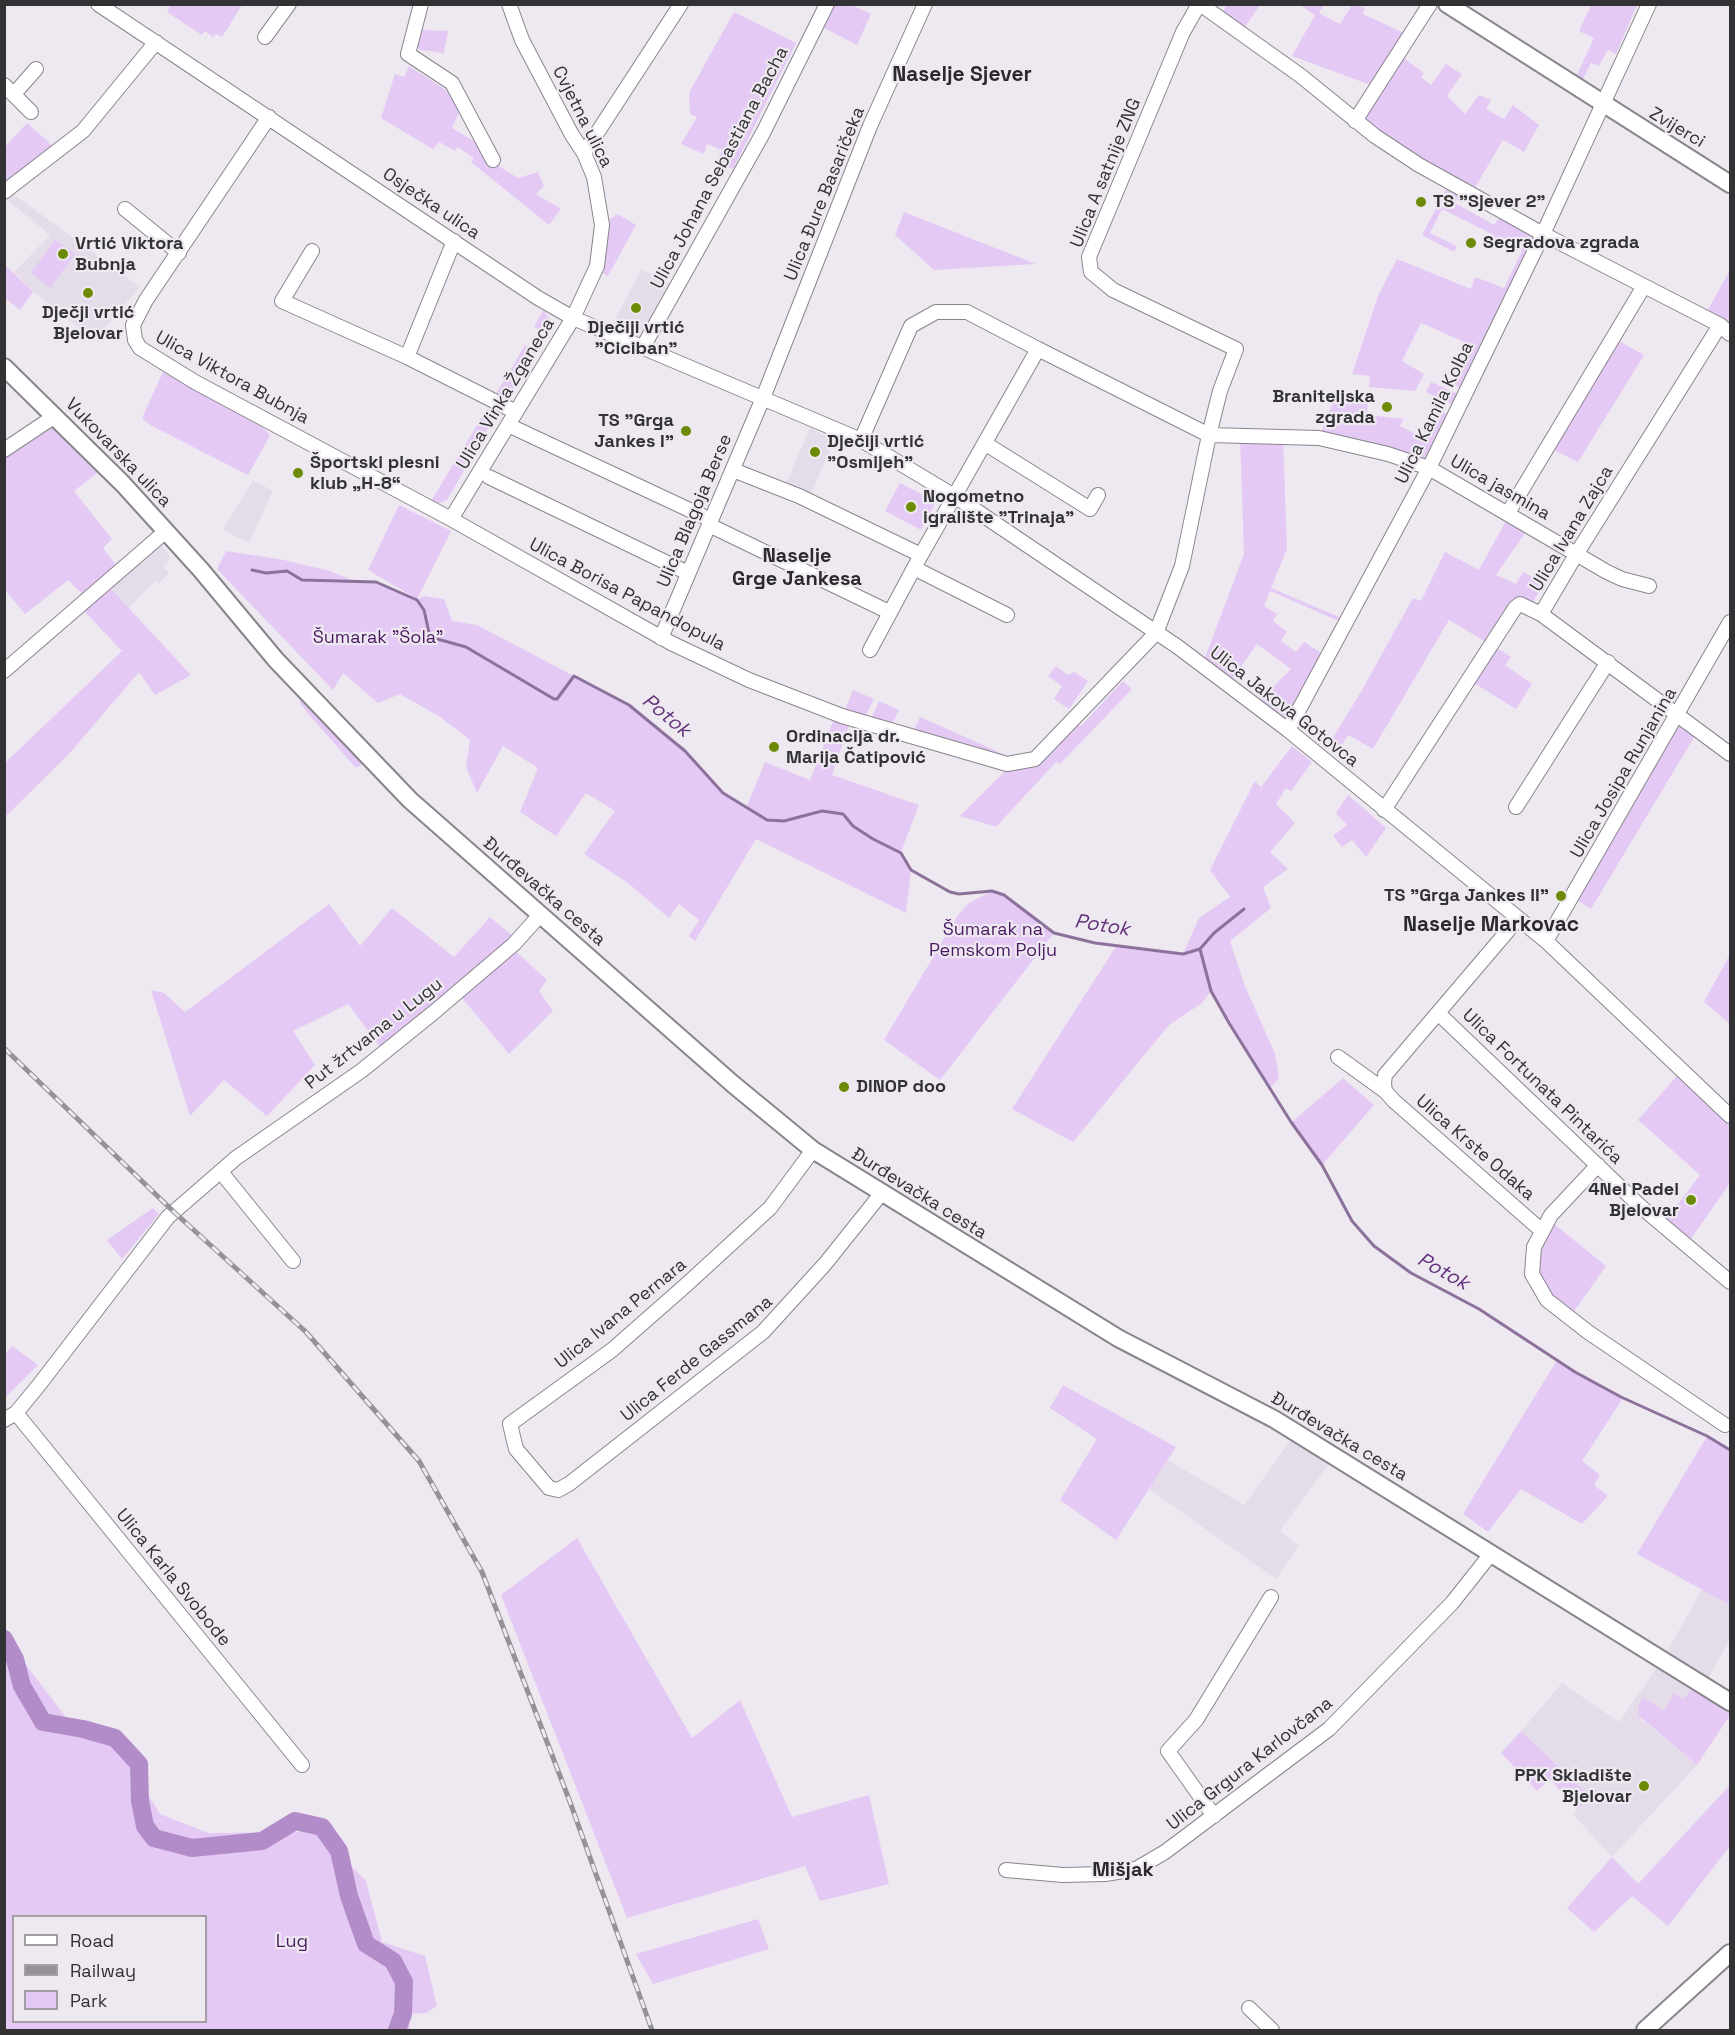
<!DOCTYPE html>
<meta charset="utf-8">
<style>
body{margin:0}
#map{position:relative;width:1735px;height:2035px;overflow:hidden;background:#eee9f1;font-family:"Space Grotesk",sans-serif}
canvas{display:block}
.frame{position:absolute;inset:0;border:6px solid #323133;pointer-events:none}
.legend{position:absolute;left:12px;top:1915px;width:195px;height:108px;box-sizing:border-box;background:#eee9f1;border:2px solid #a39fa5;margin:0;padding:8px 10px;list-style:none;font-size:18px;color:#323133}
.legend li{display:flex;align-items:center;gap:12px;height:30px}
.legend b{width:30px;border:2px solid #a39fa5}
</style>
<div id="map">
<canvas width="1735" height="2035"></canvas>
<div class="frame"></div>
<ul class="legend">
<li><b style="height:8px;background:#fff"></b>Road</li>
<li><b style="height:8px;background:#959297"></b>Railway</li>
<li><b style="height:16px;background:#e4c9f5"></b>Park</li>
</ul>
</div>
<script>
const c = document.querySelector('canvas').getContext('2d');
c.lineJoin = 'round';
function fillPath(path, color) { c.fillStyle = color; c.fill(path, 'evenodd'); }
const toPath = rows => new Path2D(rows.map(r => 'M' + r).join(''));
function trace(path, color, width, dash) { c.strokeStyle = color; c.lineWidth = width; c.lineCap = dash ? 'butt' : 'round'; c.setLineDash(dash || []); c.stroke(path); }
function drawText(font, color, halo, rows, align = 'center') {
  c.font = font + ' "Space Grotesk",sans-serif'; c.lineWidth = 4.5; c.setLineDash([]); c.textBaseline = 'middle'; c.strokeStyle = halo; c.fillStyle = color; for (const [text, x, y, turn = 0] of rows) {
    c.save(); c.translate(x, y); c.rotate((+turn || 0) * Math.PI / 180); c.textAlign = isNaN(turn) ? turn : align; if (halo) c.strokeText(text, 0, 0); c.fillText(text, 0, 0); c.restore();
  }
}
fillPath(toPath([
 [8,190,140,287,94,340,33,292,14,272,50,235,5,198],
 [641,269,677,287,646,343,611,328],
 [810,428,835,440,808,500,784,489],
 [253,480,273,491,249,543,223,530],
 [156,539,171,558,163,566,169,573,159,584,155,581,128,609,110,588],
 [1296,1433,1334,1456,1280,1531,1299,1546,1276,1579,1149,1489,1168,1460,1244,1505],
 [1702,1589,1730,1605,1730,1639,1708,1679,1666,1654],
 [1662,1660,1698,1682,1683,1699,1664,1711,1639,1717,1697,1765,1612,1857,1573,1814,1591,1797,1521,1731,1562,1683,1619,1722]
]), '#e5dcea');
fillPath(toPath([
 [171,5,171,4,242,5,222,37,216,34,213,37,205,31,202,35,167,12],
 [827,5,852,5,871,14,857,45,817,24],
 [1227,5,1260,5,1240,34,1218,19],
 [1300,5,1324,5,1319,13,1340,24,1352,5,1357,5,1365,8,1363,14,1410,36,1398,54,1424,73,1421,77,1431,85,1446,64,1462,74,1447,96,1465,114,1479,95,1491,100,1486,109,1504,119,1513,105,1539,125,1524,152,1503,140,1473,191,1355,121,1376,87,1292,56,1315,15],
 [1591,5,1637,5,1616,54,1608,50,1599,66,1591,63,1583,79,1577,75,1594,38,1579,31],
 [734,12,796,43,733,169,717,161,722,150,707,144,704,154,681,144,697,117,690,114,689,93],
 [421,30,448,31,444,53,420,50,417,47],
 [409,66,449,92,459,112,452,128,482,146,489,160,518,178,538,172,544,186,536,194,561,209,549,225,471,162,474,158,458,147,455,151,439,142,433,149,381,118,395,74,404,77],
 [27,123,53,146,5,185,5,147],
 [1446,189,1459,195,1455,203,1494,225,1499,218,1537,239,1467,391,1454,385,1473,346,1421,323,1402,361,1424,374,1415,391,1369,387,1370,376,1352,374,1378,296,1397,259,1471,289,1475,277,1504,288,1522,251,1509,245,1507,248,1492,240,1494,235,1442,209,1430,233,1457,246,1454,252,1422,235],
 [904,212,1036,264,934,270,895,235],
 [617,214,636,225,608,276,595,269,602,225],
 [55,240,75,254,50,288,31,273],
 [4,264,33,292,20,310,5,298],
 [1730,270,1730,334,1704,317],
 [543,310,551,321,547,335,534,327],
 [1614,338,1644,355,1578,462,1548,447],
 [525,345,537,352,506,401,496,394],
 [163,372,262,427,270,435,248,475,150,425,142,418],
 [1431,382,1458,394,1453,405,1426,392],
 [1335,397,1368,399,1367,415,1404,419,1400,426,1424,438,1440,411,1449,415,1422,465,1319,438],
 [487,409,496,413,496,415,447,500,436,504,431,501],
 [47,421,101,470,74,491,112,539,103,548,120,570,87,599,68,580,25,614,5,590,4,450],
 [1240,436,1283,437,1287,549,1271,588,1348,621,1346,624,1270,591,1264,606,1277,614,1273,621,1287,632,1281,641,1296,652,1304,642,1323,654,1285,718,1259,701,1291,669,1257,644,1233,678,1205,658,1244,554],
 [900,483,936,502,921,530,885,511],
 [399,505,451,531,417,599,368,570],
 [1509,515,1530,526,1496,575,1516,584,1523,572,1544,583,1530,607,1520,604,1492,645,1511,657,1505,665,1532,684,1516,709,1469,680,1491,645,1449,620,1373,749,1348,735,1338,752,1328,746,1362,690,1413,598,1421,601,1445,552,1479,570],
 [226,551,284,560,330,571,352,580,376,582,417,600,424,596,444,599,452,621,477,625,629,705,685,751,723,793,746,808,765,762,810,780,836,714,851,719,832,775,919,805,901,852,911,870,906,913,756,839,695,941,689,936,699,920,679,904,669,918,628,883,584,854,615,811,586,793,556,836,520,812,538,768,503,746,477,793,466,767,470,740,440,717,400,694,378,703,343,673,333,690,217,569],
 [110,588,191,675,155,695,139,672,69,754,5,817,5,763,122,651,84,611],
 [1056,666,1068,675,1074,672,1088,681,1069,709,1054,699,1062,686,1048,676],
 [1123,681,1132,689,1060,764,1056,762,996,827,960,816,1004,772,1007,764,1035,759,1073,719,1081,726],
 [853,690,874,699,865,717,845,710],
 [300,695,362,764,356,768,311,717,300,703],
 [879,701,899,710,892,724,871,719],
 [920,717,1010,757,1008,761,913,732],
 [1681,719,1699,729,1591,909,1574,898],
 [1292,746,1312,762,1291,791,1286,788,1276,804,1295,823,1270,852,1288,869,1263,887,1271,908,1230,941,1245,986,1275,1054,1279,1078,1270,1088,1211,991,1202,1003,1169,1025,1073,1142,1012,1109,1117,945,1183,954,1199,918,1230,897,1210,870,1255,781,1261,787],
 [1348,795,1386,828,1366,857,1352,840,1342,847,1333,836,1347,825,1336,813],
 [992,891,1018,904,1054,933,940,1080,884,1040,958,915,969,903],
 [329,904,360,946,392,908,454,957,490,917,514,937,511,947,547,980,539,991,553,1011,509,1054,457,992,384,1052,348,1004,293,1031,315,1065,267,1116,224,1080,190,1116,151,990,164,993,185,1012],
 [1730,954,1730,1024,1704,1002],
 [1677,1076,1730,1125,1730,1183,1686,1246,1662,1225,1700,1175,1638,1120],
 [1343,1078,1374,1105,1322,1165,1292,1122],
 [153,1208,159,1214,122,1259,107,1240],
 [1548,1219,1606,1266,1570,1317,1532,1274],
 [12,1346,38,1365,5,1398,5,1354],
 [1557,1360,1623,1398,1582,1461,1600,1475,1594,1485,1608,1496,1582,1524,1521,1489,1488,1532,1463,1514],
 [1063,1385,1176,1447,1116,1540,1060,1500,1097,1439,1050,1408],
 [1707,1436,1730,1450,1730,1605,1637,1554],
 [577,1538,692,1738,740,1700,792,1817,869,1795,889,1884,820,1901,805,1866,627,1918,501,1595],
 [4,1636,81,1737,115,1741,160,1814,208,1833,317,1832,366,1881,382,1942,425,1956,437,2006,426,2013,404,2014,411,2030,5,2030],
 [14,1916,206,1916,206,2022,14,2022],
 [1698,1682,1730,1702,1730,1715,1697,1765,1639,1716,1638,1706,1643,1697,1664,1711,1674,1693,1683,1699],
 [1521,1731,1591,1797,1577,1810,1550,1779,1537,1791,1501,1753],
 [1730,1785,1730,1846,1668,1926,1632,1896,1594,1932,1567,1908,1612,1857,1638,1884],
 [758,1919,769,1949,653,1984,636,1954]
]), '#e4c9f5');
trace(toPath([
 [252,570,266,573,287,571,302,580,376,582,417,600,424,610,430,637,466,647,554,699,557,699,574,676,629,705,685,751,723,793,767,820,784,821,822,811,843,814,853,826,873,839,901,853,911,870,950,892,959,894,992,891,1004,895,1054,933,1095,943,1183,954,1200,949,1211,991,1229,1023,1291,1122,1322,1165,1352,1221,1374,1246,1411,1273,1479,1309,1575,1372,1621,1397,1707,1436,1730,1450],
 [1200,949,1214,933,1244,909]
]), '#8c719b', 3);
trace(toPath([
 [4,1639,15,1659,22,1686,43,1722,83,1729,115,1738,139,1764,140,1801,145,1826,154,1838,192,1848,262,1841,295,1821,322,1827,339,1851,349,1896,366,1944,393,1961,404,1982,403,2014,397,2030]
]), '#b28cc8', 18);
const minor = toPath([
 [98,4,538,298,573,318,861,440,956,497,1178,647,1288,730,1546,941,1730,1116],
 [421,4,408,54,452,83,493,160],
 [1199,4,1183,32,1089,257,1091,272,1113,290,1236,349,1220,391,1209,435,1319,438,1388,454,1429,468,1607,572,1622,579,1649,586],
 [1200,4,1301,76,1375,136,1419,165,1543,234,1720,325,1730,334],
 [265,37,289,4],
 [4,85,31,112],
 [14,94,36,69],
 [269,117,146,300,133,325,135,340,140,348,195,382,451,519,671,643,749,680,842,716,1007,764,1035,759,1156,633,1182,566,1209,435,1038,349],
 [1355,121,1430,4],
 [584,153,681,4],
 [4,192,83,131,156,42],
 [125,209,179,253],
 [312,251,282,301,407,357,516,412],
 [643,347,763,133,827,4],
 [407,357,454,241],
 [508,425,711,520],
 [986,444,1090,509,1098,495],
 [4,450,55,416],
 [733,470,799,496,921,555,1038,349,967,312,936,312,911,326,861,440],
 [489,477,688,573],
 [1508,513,1644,286],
 [451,519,573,318,597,266,602,225,594,177,584,153,572,135,522,40,509,4],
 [709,525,889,612],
 [914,568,1007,615],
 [1541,614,1730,754],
 [661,638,763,398,870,126,925,4],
 [870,650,921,555],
 [4,671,166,531],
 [1288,730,1429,468,1543,234,1649,4],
 [1516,807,1608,662],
 [1384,810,1515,608,1520,604,1541,614,1577,553,1720,325],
 [1517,920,1385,1075,1384,1083,1385,1091,1394,1101,1542,1231],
 [1546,941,1730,622],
 [1438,1013,1640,1206,1730,1282],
 [1338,1057,1385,1091],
 [813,1150,770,1208,686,1285,612,1350,510,1424,516,1449,549,1488,558,1490,569,1484,763,1332,825,1264,881,1194],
 [1598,1165,1551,1215,1534,1247,1532,1274,1547,1300,1588,1332,1725,1425],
 [221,1172,293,1261],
 [16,1413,302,1765],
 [4,1420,16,1413,39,1385,168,1217,236,1158,361,1071,433,1013,514,944,540,915],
 [1214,1816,1168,1751,1196,1720,1271,1597],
 [1006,1870,1063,1875,1105,1874,1136,1869,1165,1852,1329,1729,1452,1603,1490,1555],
 [1249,2008,1272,2030]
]);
const major = toPath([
 [1447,4,1730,184],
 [4,367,123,484,201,570,276,660,410,800,734,1085,813,1150,1118,1338,1274,1419,1730,1702],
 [1645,2030,1730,1953]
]);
trace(minor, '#89858c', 16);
trace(major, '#89858c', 20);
trace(minor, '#fff', 14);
trace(major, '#fff', 16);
const rail = toPath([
 [4,1048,174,1212,306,1332,419,1461,482,1572,570,1802,652,2030]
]);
trace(rail, '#959297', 5);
trace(rail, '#eee9f1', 3, [9]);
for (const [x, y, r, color] of [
 [1421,202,6,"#6d8a05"],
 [1471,243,6,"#6d8a05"],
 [63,254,6,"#6d8a05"],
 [88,293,6,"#6d8a05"],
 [636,308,6,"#6d8a05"],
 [1387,407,6,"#6d8a05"],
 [686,431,6,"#6d8a05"],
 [815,452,6,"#6d8a05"],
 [298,473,6,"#6d8a05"],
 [911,507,6,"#6d8a05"],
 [774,747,6,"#6d8a05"],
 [1561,896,6,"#6d8a05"],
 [844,1087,6,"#6d8a05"],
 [1691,1200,6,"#6d8a05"],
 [1644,1786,6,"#6d8a05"]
]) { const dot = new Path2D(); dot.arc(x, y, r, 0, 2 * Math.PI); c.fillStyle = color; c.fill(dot); trace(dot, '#eee9f1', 2); }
drawText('18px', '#323133', '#eee9f1', [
 ["Cvjetna ulica",582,117,63],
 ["Zvijerci",1677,128,31],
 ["Ulica Johana Sebastiana Bacha",720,168,-62],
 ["Ulica A satnije ZNG",1106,173,-68],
 ["Ulica Đure Basaričeka",825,194,-68],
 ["Osječka ulica",431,204,34],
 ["Ulica Viktora Bubnja",232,378,29],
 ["Ulica Vinka Žganeca",506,394,-59],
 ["Ulica Kamila Kolba",1435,413,-64],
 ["Vukovarska ulica",118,453,46],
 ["Ulica jasmina",1500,488,30],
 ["Ulica Blagoja Berse",695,511,-67],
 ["Ulica Ivana Zajca",1572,529,-59],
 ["Ulica Borisa Papandopula",627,595,28],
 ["Ulica Jakova Gotovca",1284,707,38],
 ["Ulica Josipa Runjanina",1624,773,-60],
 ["Đurđevačka cesta",544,892,41],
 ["Put žrtvama u Lugu",374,1034,-38],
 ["Ulica Fortunata Pintarića",1542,1087,44],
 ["Ulica Krste Odaka",1475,1148,41],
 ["Đurđevačka cesta",919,1194,32],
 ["Ulica Ivana Pernara",621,1314,-39],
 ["Ulica Ferde Gassmana",697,1359,-39],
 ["Đurđevačka cesta",1339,1437,31],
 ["Ulica Karla Svobode",173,1578,51],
 ["Ulica Grgura Karlovčana",1250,1764,-38]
]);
drawText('bold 18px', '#323133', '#eee9f1', [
 ["TS \"Sjever 2\"",1433,202],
 ["Segradova zgrada",1483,243],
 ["Vrtić Viktora",75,244],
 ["Bubnja",75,265],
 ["Dječji vrtić",88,313,"center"],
 ["Bjelovar",88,334,"center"],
 ["Dječiji vrtić",636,328,"center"],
 ["\"Ciciban\"",636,349,"center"],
 ["Braniteljska",1375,397,"right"],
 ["zgrada",1375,418,"right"],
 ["TS \"Grga",674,421,"right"],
 ["Jankes I\"",674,442,"right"],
 ["Dječiji vrtić",827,442],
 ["\"Osmijeh\"",827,463],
 ["Športski plesni",310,463],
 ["klub „H-8“",310,484],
 ["Nogometno",923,497],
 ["igralište \"Trinaja\"",923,518],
 ["Ordinacija dr.",786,737],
 ["Marija Čatipović",786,758],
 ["TS \"Grga Jankes II\"",1549,896,"right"],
 ["DINOP doo",856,1087],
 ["4Nel Padel",1679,1190,"right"],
 ["Bjelovar",1679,1211,"right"],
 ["PPK Skladište",1632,1776,"right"],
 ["Bjelovar",1632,1797,"right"]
], 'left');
drawText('18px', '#4a1861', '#eee9f1', [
 ["Šumarak \"Šola\"",378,638],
 ["Šumarak na",993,930],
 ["Pemskom Polju",993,951],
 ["Lug",292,1942]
]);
drawText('bold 20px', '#2b282e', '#eee9f1', [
 ["Naselje",797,557],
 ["Grge Jankesa",797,580],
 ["Mišjak",1123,1871]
]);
drawText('italic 20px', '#62317a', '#eee9f1', [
 ["Potok",666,716,39],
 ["Potok",1102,926,9],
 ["Potok",1443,1272,29]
]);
drawText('bold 21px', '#2b282e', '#eee9f1', [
 ["Naselje Sjever",962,75],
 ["Naselje Markovac",1491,925]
]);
</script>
